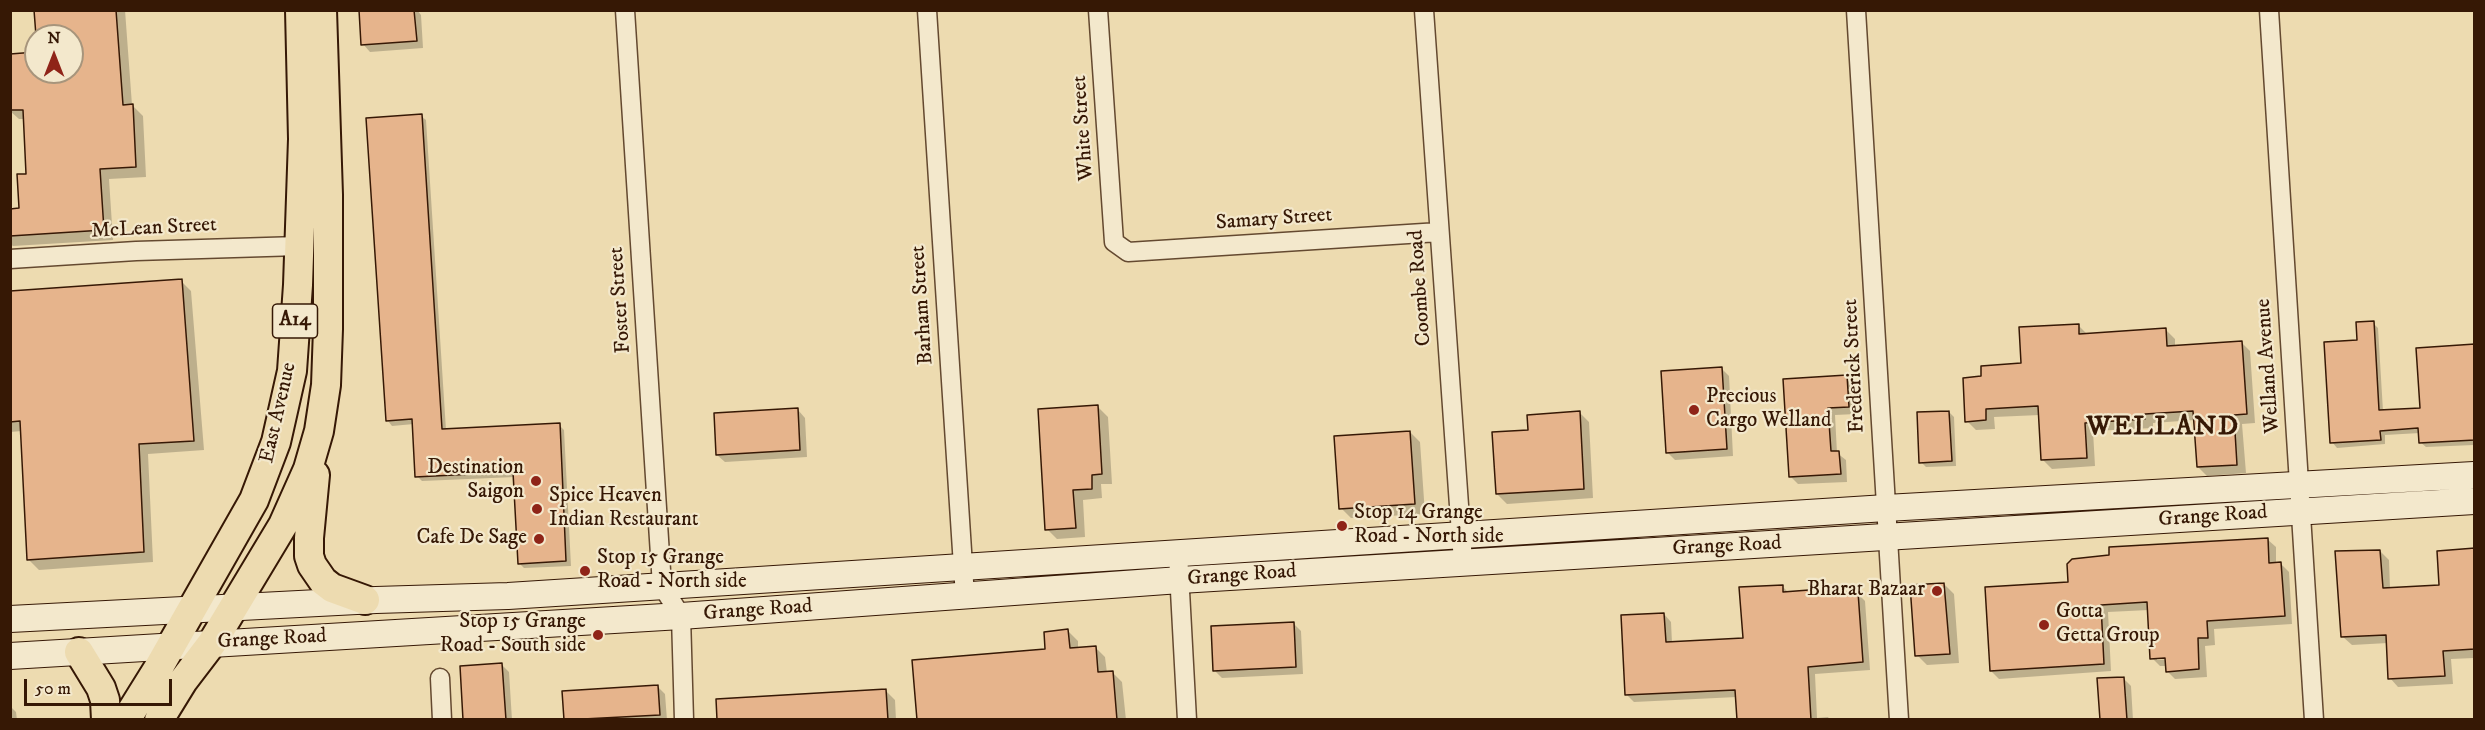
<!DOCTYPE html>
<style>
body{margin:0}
#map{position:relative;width:2485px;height:730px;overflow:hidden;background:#eddbb0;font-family:"IM FELL DW Pica",serif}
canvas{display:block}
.frame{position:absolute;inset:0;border:12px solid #361805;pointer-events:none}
.north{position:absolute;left:24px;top:24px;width:60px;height:60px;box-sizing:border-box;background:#f3e8cc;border:2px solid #a7957c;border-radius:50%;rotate:0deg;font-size:16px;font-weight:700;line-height:24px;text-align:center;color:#361805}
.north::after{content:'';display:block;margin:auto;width:21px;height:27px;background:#8f2418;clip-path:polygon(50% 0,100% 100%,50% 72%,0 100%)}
.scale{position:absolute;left:24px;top:679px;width:148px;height:27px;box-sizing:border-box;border:3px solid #361805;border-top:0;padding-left:8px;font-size:18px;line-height:21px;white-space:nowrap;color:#361805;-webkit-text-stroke:4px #f3e8cc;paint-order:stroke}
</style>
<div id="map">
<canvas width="2485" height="730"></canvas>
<div class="frame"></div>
<div class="north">N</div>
<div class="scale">50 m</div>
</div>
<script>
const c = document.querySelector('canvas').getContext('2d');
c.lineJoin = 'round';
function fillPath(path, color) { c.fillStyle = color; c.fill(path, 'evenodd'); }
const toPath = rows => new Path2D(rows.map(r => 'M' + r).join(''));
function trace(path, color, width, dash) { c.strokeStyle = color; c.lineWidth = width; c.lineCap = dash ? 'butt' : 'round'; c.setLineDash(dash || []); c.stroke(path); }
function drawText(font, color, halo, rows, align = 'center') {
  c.font = font + ' "IM FELL DW Pica",serif'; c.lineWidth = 4.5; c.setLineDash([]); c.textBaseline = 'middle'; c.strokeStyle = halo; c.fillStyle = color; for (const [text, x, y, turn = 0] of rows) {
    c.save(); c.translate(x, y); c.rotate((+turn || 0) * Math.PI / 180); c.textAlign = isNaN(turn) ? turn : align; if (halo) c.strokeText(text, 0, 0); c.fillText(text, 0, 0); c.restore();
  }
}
fillPath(toPath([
 [36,10,125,10,132,105,143,116,146,177,109,179,113,240,13,246,10,244,10,210,21,209,28,175,25,119,19,119,10,111,10,55,36,53,36,72,72,72,72,36,37,36],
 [370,10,417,10,421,15,423,48,370,52,363,44],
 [421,116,426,120,446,430,559,425,564,430,571,566,524,568,519,563,515,477,422,481,417,476,414,424,392,426,388,421],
 [181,281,191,291,204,450,148,454,153,562,39,570,29,560,22,431,10,432,10,293],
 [2373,323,2378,328,2383,411,2422,410,2474,346,2474,445,2426,447,2420,442,2420,433,2385,435,2385,444,2337,448,2332,442,2358,341],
 [2078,325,2088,335,2166,330,2175,339,2175,347,2241,342,2250,351,2255,423,2242,424,2246,473,2207,476,2198,467,2195,420,2153,423,2153,428,2093,431,2095,466,2052,469,2043,460,2040,415,1994,417,1995,429,1976,430,1967,421,1983,378,2022,365],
 [1721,368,1729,376,1733,456,1675,460,1667,452],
 [1846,377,1854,384,1856,414,1835,415,1837,453,1846,460,1847,482,1798,484,1790,476,1785,381],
 [1098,407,1108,417,1112,484,1101,484,1102,498,1083,500,1085,537,1057,539,1047,529],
 [798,410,805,418,807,457,725,462,717,455],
 [1579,412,1589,422,1593,498,1507,504,1497,494,1530,432],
 [1949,412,1954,417,1956,466,1926,467,1921,462],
 [1410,432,1420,442,1425,514,1351,518,1341,508],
 [2267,539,2276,547,2276,564,2281,564,2289,572,2292,624,2214,629,2215,645,2205,646,2207,677,2175,679,2167,671,2167,666,2160,666,2152,658,2149,610,2108,612,2111,671,1999,679,1991,671,2070,583],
 [2157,657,2173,659,2157,660],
 [2474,550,2474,658,2451,659,2453,684,2398,687,2390,678,2388,643,2352,645,2343,637,2380,551,2389,560,2390,589,2440,587],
 [1944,584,1954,594,1959,663,1927,665,1917,655],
 [1782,586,1789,593,1822,591,1826,595,1857,593,1865,601,1870,670,1815,674,1817,718,1828,717,1830,720,1738,720,1737,697,1634,702,1627,695,1664,614,1671,622,1672,643,1745,640],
 [1294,624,1301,631,1303,674,1222,678,1215,671],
 [1068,631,1078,641,1078,649,1095,647,1105,657,1107,673,1112,672,1122,682,1126,720,919,720,1047,650],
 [502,665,509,672,512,720,465,720],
 [2123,678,2131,686,2133,720,2101,720],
 [658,687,665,694,667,720,565,720],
 [885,690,895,700,896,720,719,720],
 [10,706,16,712,17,720,10,720]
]), '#0003');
const building = toPath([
 [34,10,116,10,123,105,133,104,136,167,100,169,104,230,10,236,10,209,19,208,17,174,26,174,23,110,10,110,10,54,36,52,36,72,72,72,72,36,36,36,34,10],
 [359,10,414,10,417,41,361,45,359,10],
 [422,114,442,429,560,423,566,561,518,564,513,472,415,477,412,419,386,421,366,118,422,114],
 [182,279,194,441,139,444,144,552,27,560,20,421,10,422,10,291,182,279],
 [2374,321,2379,410,2420,408,2416,348,2475,344,2475,440,2419,443,2418,428,2380,431,2381,440,2330,443,2324,342,2357,340,2356,322,2374,321],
 [2079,324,2079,334,2166,328,2167,346,2242,341,2247,414,2234,415,2237,465,2197,467,2193,411,2145,414,2145,419,2085,423,2087,458,2041,460,2038,406,1986,409,1986,420,1965,422,1963,378,1981,376,1981,366,2021,363,2019,327,2079,324],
 [1722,367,1727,449,1666,453,1661,371,1722,367],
 [1847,375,1849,407,1828,408,1831,451,1839,451,1841,474,1789,477,1783,379,1847,375],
 [1098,405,1102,474,1092,475,1092,489,1073,490,1076,528,1045,530,1038,409,1098,405],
 [798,408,800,450,716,455,714,413,798,408],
 [1580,411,1584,489,1496,494,1492,432,1528,430,1527,415,1580,411],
 [1949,411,1952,461,1919,463,1917,412,1949,411],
 [1410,431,1415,504,1339,509,1334,436,1410,431],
 [2268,538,2269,563,2281,562,2285,616,2207,621,2208,638,2198,638,2199,669,2166,672,2165,658,2150,659,2147,602,2101,605,2104,664,1990,671,1985,587,2068,582,2067,564,2072,559,2109,555,2109,547,2268,538],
 [2475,548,2475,649,2443,651,2445,676,2388,679,2386,635,2341,637,2335,551,2380,550,2383,588,2439,585,2437,551,2475,548],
 [1944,583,1950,654,1915,656,1910,585,1944,583],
 [1783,585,1783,592,1822,589,1822,594,1858,592,1863,662,1808,667,1811,720,1737,720,1735,690,1625,695,1621,615,1664,613,1666,642,1743,638,1739,587,1783,585],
 [1294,622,1296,667,1213,671,1211,626,1294,622],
 [1068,629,1070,648,1096,646,1098,672,1113,671,1117,720,917,720,912,660,1045,649,1044,632,1068,629],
 [502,663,506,720,463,720,460,666,502,663],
 [2124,677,2127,720,2100,720,2097,678,2124,677],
 [658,685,660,715,564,720,562,691,658,685],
 [886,689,888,720,717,720,716,699,886,689]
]);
fillPath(building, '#e6b48c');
trace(building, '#361805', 1.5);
const street = toPath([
 [625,10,662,586,681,616,684,720],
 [927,10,965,597],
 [1098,10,1114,242,1128,252,1439,232],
 [1424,10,1463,562],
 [1856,10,1899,720],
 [2269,10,2314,720],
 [10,259,136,251,299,246],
 [1178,554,1187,720],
 [440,678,442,720]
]);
const secondary = toPath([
 [10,619,376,600,508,596,1886,508,2474,475],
 [10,656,681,616,1180,580,2474,501]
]);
const primary = toPath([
 [315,475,309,538,309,556,312,565,323,581,332,588,365,600],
 [79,652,101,688,105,700,106,720],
 [126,720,159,667,254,500,276,442,292,371,298,285,303,139,300,10],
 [159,720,183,681,212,643,283,525,308,469,319,431,326,385,328,329,328,195,322,10]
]);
trace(street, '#644930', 21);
trace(secondary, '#361805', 28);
trace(primary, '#361805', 32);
trace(street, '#f3e8cc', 18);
trace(secondary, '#f3e8cc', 26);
trace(primary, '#eddbb0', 28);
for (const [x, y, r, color] of [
 [1694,410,6,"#8f2418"],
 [536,481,6,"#8f2418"],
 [537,509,6,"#8f2418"],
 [1342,526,6,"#8f2418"],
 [539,539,6,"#8f2418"],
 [585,571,6,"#8f2418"],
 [1937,591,6,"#8f2418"],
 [2044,625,6,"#8f2418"],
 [598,635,6,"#8f2418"]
]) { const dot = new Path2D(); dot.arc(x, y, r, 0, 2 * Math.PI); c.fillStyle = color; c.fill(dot); trace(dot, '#f3e8cc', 2); }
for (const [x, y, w] of [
 [295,321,45]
]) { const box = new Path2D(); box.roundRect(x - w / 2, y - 17, w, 34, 4.5); c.fillStyle = '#f3e8cc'; c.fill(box); trace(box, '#361805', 1.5); }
drawText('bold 20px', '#361805', null, [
 ["A14",295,321]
]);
drawText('21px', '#361805', '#f3e8cc', [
 ["White Street",1084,128,-94],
 ["Samary Street",1274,220,-4],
 ["McLean Street",154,229,-3],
 ["Coombe Road",1421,288,-94],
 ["Foster Street",621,300,-94],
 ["Barham Street",923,305,-94],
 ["Frederick Street",1855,366,-93],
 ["Welland Avenue",2269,366,-94],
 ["East Avenue",279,413,-77],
 ["Grange Road",2213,517,-4],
 ["Grange Road",1727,547,-3],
 ["Grange Road",1242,576,-4],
 ["Grange Road",758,611,-4],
 ["Grange Road",272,640,-3]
]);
drawText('21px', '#361805', '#f3e8cc', [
 ["Precious",1706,398],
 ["Cargo Welland",1706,422],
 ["Destination",524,469,"right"],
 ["Saigon",524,493,"right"],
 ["Spice Heaven",549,497],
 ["Indian Restaurant",549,521],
 ["Stop 14 Grange",1354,514],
 ["Road - North side",1354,538],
 ["Cafe De Sage",527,539,"right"],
 ["Stop 15 Grange",597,559],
 ["Road - North side",597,583],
 ["Bharat Bazaar",1925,591,"right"],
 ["Gotta",2056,613],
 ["Getta Group",2056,637],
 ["Stop 15 Grange",586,623,"right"],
 ["Road - South side",586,647,"right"]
], 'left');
c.letterSpacing = '1.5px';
drawText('bold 27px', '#361805', '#f3e8cc', [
 ["WELLAND",2163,428]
]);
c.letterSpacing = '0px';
</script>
